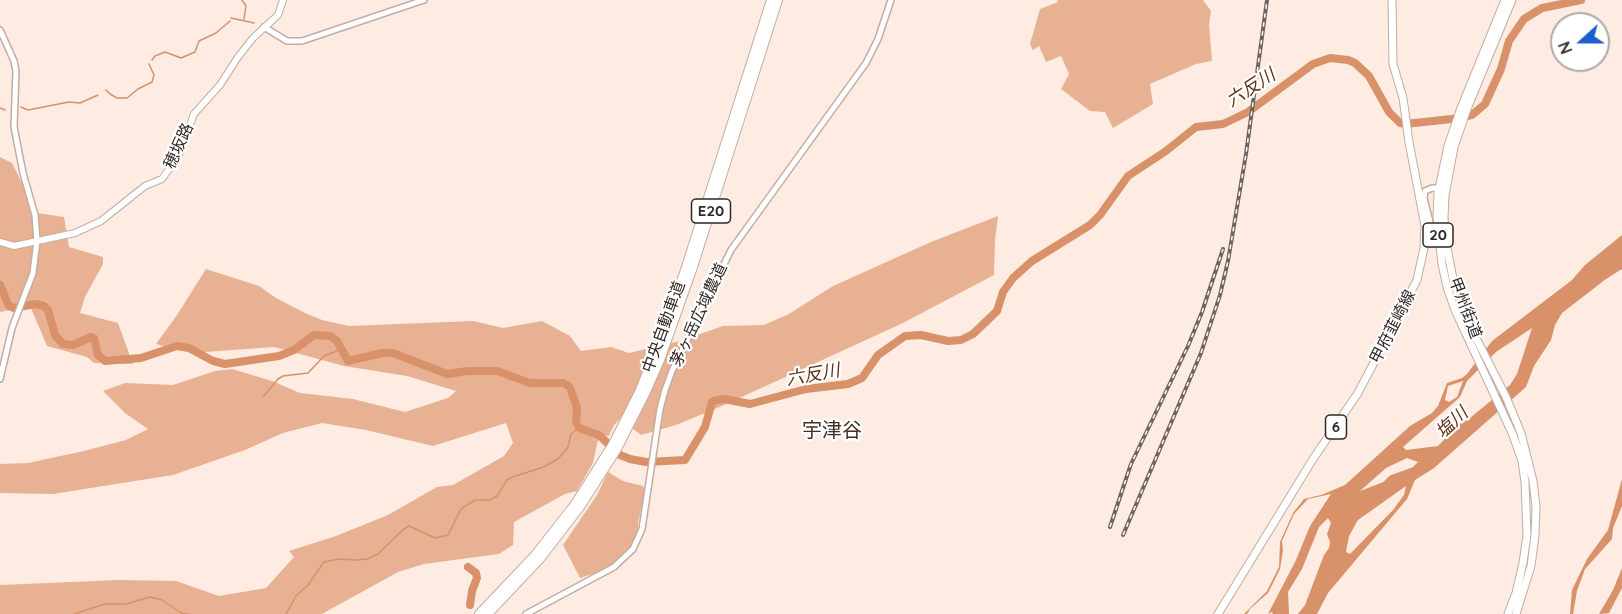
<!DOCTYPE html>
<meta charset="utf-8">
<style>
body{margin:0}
#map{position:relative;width:1622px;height:614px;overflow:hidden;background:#feece3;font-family:Quicksand,sans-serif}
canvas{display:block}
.north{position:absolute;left:1550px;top:12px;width:60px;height:60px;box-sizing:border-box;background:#fff;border:2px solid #aca9a7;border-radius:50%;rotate:249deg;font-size:16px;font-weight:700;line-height:24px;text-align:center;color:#302824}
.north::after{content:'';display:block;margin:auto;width:21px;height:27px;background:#1d5eca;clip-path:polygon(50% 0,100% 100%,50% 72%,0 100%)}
</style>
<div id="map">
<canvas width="1622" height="614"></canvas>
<div class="north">N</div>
</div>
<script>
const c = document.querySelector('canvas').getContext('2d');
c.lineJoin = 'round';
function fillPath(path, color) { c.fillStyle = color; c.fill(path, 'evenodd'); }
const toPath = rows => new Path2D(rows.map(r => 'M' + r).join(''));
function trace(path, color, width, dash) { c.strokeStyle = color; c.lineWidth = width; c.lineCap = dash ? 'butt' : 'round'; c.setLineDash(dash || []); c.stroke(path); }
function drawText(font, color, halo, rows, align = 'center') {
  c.font = font + ' Quicksand,"Noto Sans JP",sans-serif'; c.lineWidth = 4.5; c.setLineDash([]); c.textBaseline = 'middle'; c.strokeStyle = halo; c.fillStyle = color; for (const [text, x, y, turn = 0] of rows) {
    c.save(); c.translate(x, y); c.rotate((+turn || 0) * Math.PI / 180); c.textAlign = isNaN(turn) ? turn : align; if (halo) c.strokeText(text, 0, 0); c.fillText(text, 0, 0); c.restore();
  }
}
fillPath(toPath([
 [1057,0,1203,0,1211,11,1209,25,1212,61,1196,64,1150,84,1153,104,1113,128,1105,112,1090,111,1061,89,1069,74,1061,56,1046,62,1039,46,1033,50,1030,44,1040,9,1058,2],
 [0,157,12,163,37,213,64,217,69,247,103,257,103,264,85,297,80,313,118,323,133,364,94,363,87,357,47,346,30,306,0,312],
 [998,216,995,240,994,275,903,323,722,406,676,425,641,435,620,419,614,425,609,436,599,435,593,463,577,491,565,494,514,522,513,545,499,554,424,564,398,572,322,614,0,614,0,585,119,580,176,581,219,596,266,588,294,557,289,551,336,536,388,515,437,487,453,485,504,456,513,443,506,423,433,446,366,430,322,423,283,433,245,450,173,475,53,494,0,493,0,464,28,463,84,451,126,440,148,429,125,413,103,391,125,383,173,385,215,371,232,369,272,381,300,393,353,399,405,412,448,398,456,391,407,376,344,366,274,347,205,352,173,349,156,344,177,315,206,269,259,286,276,298,305,313,322,320,349,326,473,321,503,328,542,321,570,336,581,351,611,347,629,353,680,341,723,326,764,325,789,314,833,286,931,242],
 [608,472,623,481,643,486,645,492,638,523,639,535,627,554,616,562,601,571,580,578,563,545,597,495]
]), '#e8b193');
fillPath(toPath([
 [1622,235,1622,269,1606,279,1562,313,1555,325,1551,340,1534,366,1526,387,1434,468,1415,480,1407,499,1328,593,1317,614,1298,614,1305,605,1324,555,1329,548,1330,542,1327,534,1331,523,1328,518,1319,527,1302,569,1288,592,1289,614,1273,614,1272,612,1268,614,1296,560,1310,526,1331,494,1308,499,1294,514,1282,541,1283,550,1280,569,1268,593,1250,609,1247,614,1244,614,1267,591,1279,567,1280,542,1293,513,1304,499,1321,495,1345,485,1410,426,1432,413,1438,406,1447,383,1462,378,1467,374,1492,341,1572,280,1585,265],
 [1532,328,1517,374,1510,385,1470,418,1458,425,1438,446,1406,450,1403,447,1460,397,1467,381,1496,352],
 [1463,381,1457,397,1449,402,1445,400,1448,386],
 [1407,458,1418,462,1401,479,1386,481,1360,491,1386,468],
 [1406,486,1404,495,1393,510,1350,554,1346,552,1349,536,1358,520],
 [1622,479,1622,506,1613,528,1612,539,1585,569,1577,591,1573,614,1570,614,1572,590,1587,559,1608,530],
 [1622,568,1622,588,1609,613,1599,614,1613,590]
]), '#d89168');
trace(toPath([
 [242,0,246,6,244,19],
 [231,18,254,23],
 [152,60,155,56,165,52,181,58,195,52,199,41,216,33,230,21],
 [106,90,110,94,117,98,127,98,138,89,152,82,154,75,149,64],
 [21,107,28,110,69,102,80,103,98,95],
 [0,108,5,110],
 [263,397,278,379,283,376,308,373,324,356,342,349],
 [74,614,105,604,126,604,150,597,162,600,181,613,188,614],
 [286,614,296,596,308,585,324,562,339,559,357,560,367,559,378,554,404,529,409,526,435,538,448,535,461,509,475,500,490,500,497,496,507,480,512,477,541,468,558,459,568,447,571,434,579,428]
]), '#d89168', 1.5);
trace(toPath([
 [0,285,9,306,14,308,35,304,44,306,48,310,55,335,63,344,73,345,91,337,94,338,98,355,105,361,141,358,177,346,189,348,213,361,225,364,279,356,294,350,314,335,330,336,337,341,348,361,382,353,393,353,447,374,467,371,497,371,530,383,563,383,569,386,573,396,577,408,576,422,579,428,599,435,620,455,630,459,646,462,685,460,705,427,712,402,717,400,724,399,750,404,806,389,848,384,862,378,878,355,905,336,921,335,948,341,961,340,973,334,997,311,1003,292,1013,278,1032,261,1090,225,1100,215,1128,176,1166,151,1196,127,1223,124,1248,112,1313,64,1330,58,1348,60,1355,63,1369,76,1389,112,1400,123,1405,124,1461,118,1472,115,1485,104,1501,69,1509,41,1524,19,1542,8,1581,0],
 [1383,488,1392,479,1414,471],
 [468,567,476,573,477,578,472,591,470,605]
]), '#d89168', 8);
const tertiary = toPath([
 [264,27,287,41,302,41,424,0],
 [0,30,14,61,16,71,14,127,23,173,35,215,37,241,33,273,12,328,0,379],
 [1425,234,1430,229,1431,226,1424,198,1425,191,1432,188,1442,189],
 [526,614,614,567,633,549,642,529,660,409,665,390,672,371,731,250,866,63,878,39,891,0]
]);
const secondary = toPath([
 [0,242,14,246,75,233,101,221,145,186,162,179,179,155,194,114,220,85,238,57,253,38,278,15,283,0]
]);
const primary = toPath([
 [1218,614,1313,459,1358,393,1417,280,1424,248,1425,226,1409,142,1403,98,1393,64,1392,0]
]);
const trunk = toPath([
 [1505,0,1461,108,1448,146,1438,193,1437,217,1442,264,1447,287,1455,310,1513,435,1522,461,1525,482,1527,535,1523,563,1516,593,1508,614],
 [1512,0,1467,109,1454,147,1445,195,1444,217,1445,238,1454,284,1472,330,1506,397,1521,433,1533,481,1536,507,1535,535,1531,566,1516,614]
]);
const motorway = toPath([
 [479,614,535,555,575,504,613,444,640,390,666,325,686,267,771,0],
 [488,614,540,559,580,507,617,449,646,392,660,360,692,270,778,0]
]);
trace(tertiary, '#c2ada2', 8);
trace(secondary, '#c2ada2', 8);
trace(primary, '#c2ada2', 9);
trace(trunk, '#c2ada2', 9);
trace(motorway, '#c2ada2', 10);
trace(tertiary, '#fff', 5);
trace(secondary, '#fff', 6);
trace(primary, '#fff', 7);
trace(trunk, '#fff', 7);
trace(motorway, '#fff', 8);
const rail = toPath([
 [1110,527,1131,464,1188,346,1202,312,1223,249],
 [1123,535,1201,353,1220,295,1228,261,1246,154,1267,0]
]);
trace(rail, '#6f645e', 4);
trace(rail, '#fff', 1.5, [4.5]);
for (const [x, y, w] of [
 [711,211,39],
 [1438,235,30],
 [1336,427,21]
]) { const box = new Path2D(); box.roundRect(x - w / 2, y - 12, w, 24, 4.5); c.fillStyle = '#fff'; c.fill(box); trace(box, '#302824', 1.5); }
drawText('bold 15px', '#302824', null, [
 ["E20",711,211],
 ["20",1438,235],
 ["6",1336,427]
]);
drawText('16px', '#302824', '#fff', [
 ["穂坂路",179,146,-66],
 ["甲州街道",1465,308,69],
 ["茅ヶ岳広域農道",699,315,-65],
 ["中央自動車道",664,327,-70],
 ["甲府韮崎線",1393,327,-63]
]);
drawText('italic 18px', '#613215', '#fff', [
 ["六反川",1251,88,-33],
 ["六反川",813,375,-10],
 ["塩川",1452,423,-43]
]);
drawText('20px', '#403027', '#fff', [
 ["宇津谷",832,431]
]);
</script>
